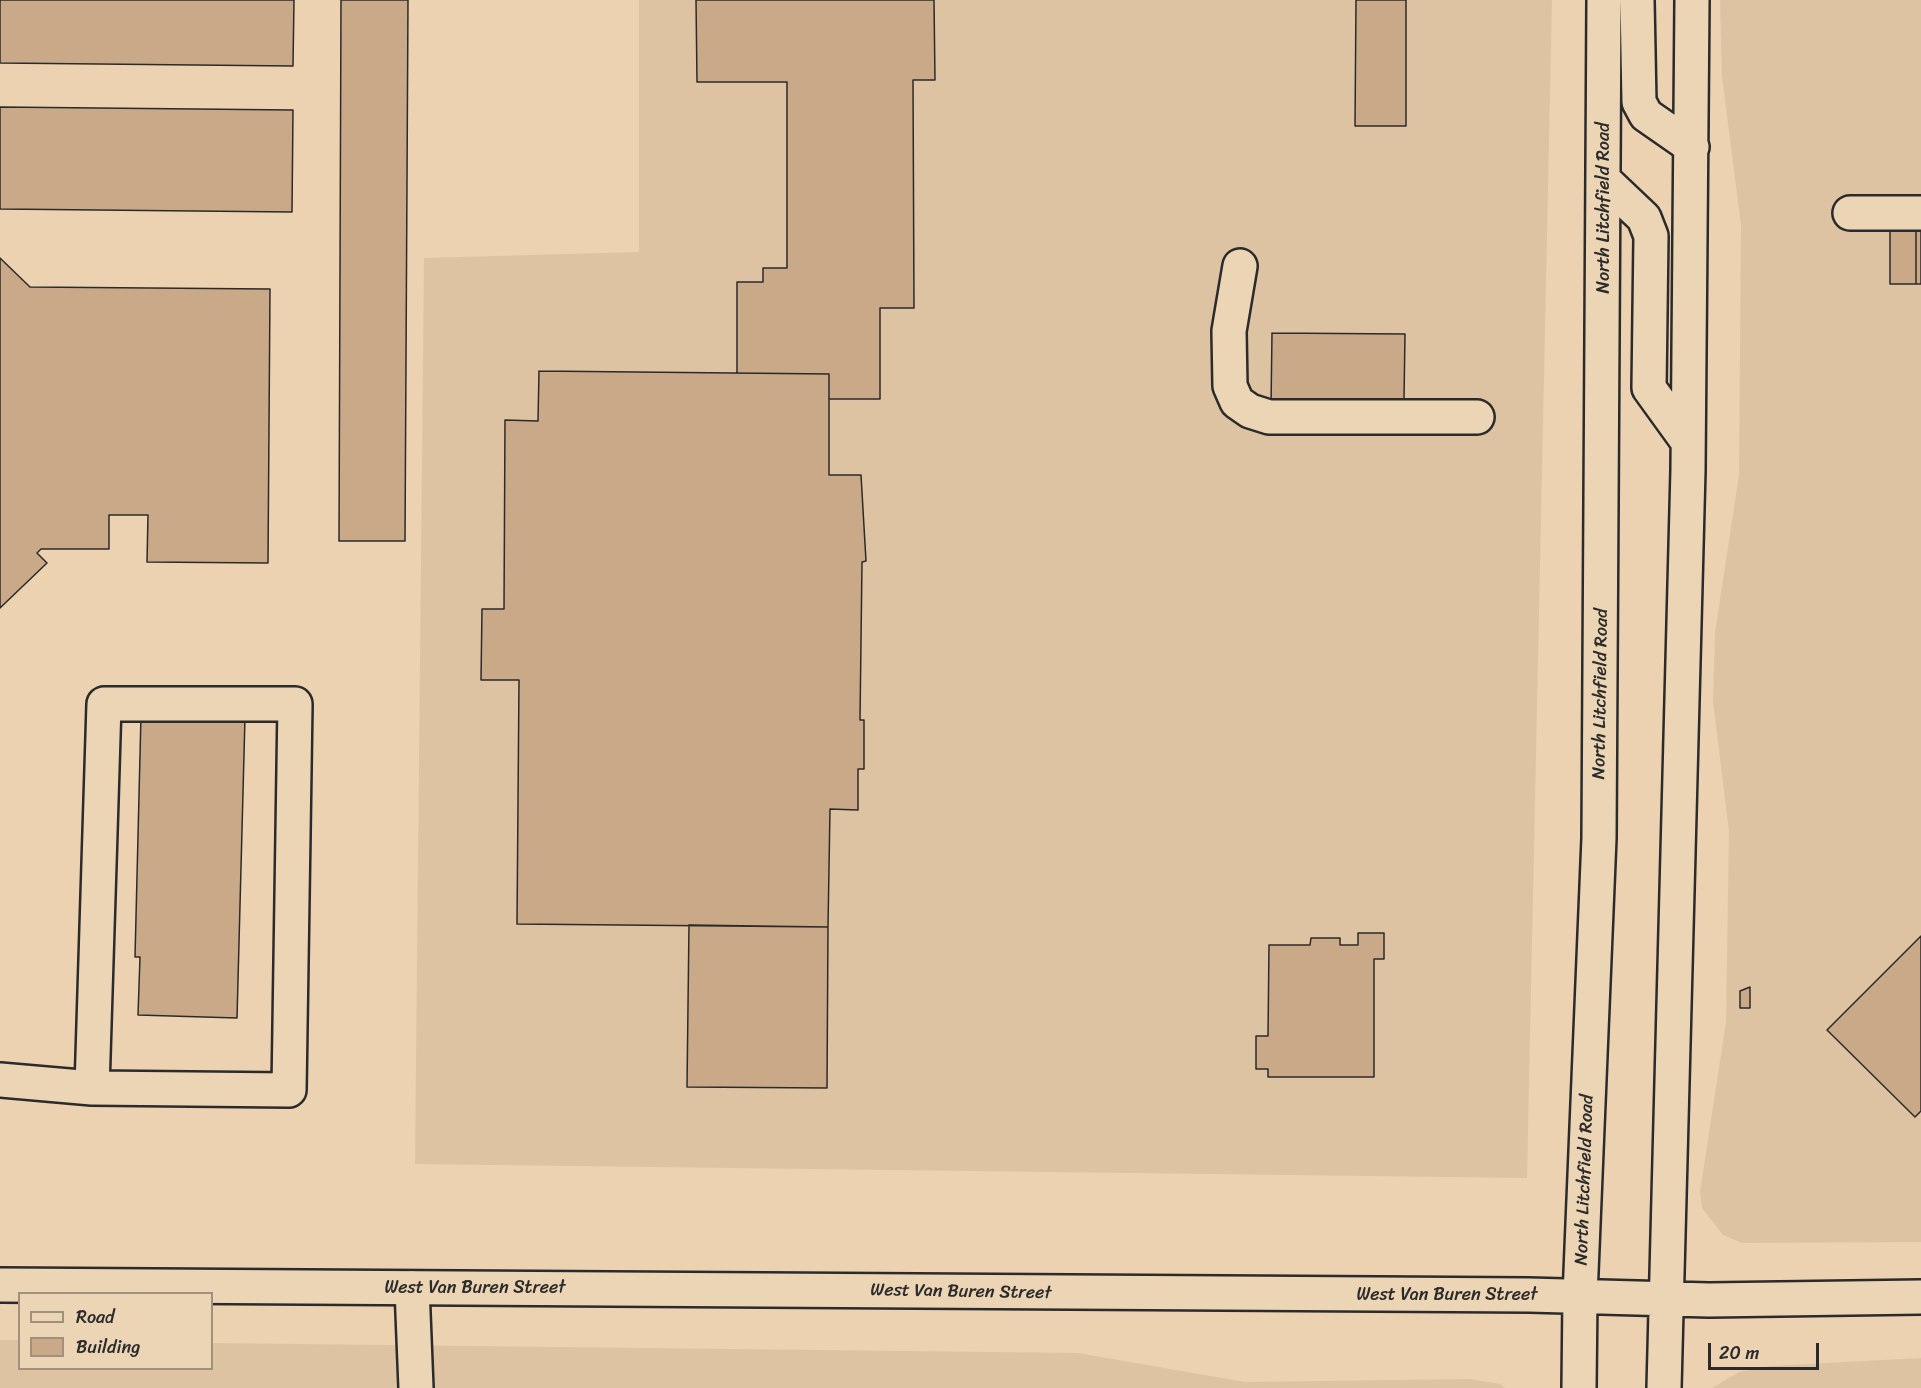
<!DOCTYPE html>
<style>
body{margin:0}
#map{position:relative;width:1921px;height:1388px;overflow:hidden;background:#ecd2b0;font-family:Sriracha,sans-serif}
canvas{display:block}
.legend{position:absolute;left:18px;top:1292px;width:195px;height:78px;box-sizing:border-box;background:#ecd5b5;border:2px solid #9f917e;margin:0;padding:8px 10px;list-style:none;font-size:18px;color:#2b2b2b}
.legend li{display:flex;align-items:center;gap:12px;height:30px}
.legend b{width:30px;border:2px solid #9f917e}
.scale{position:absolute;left:1708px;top:1343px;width:111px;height:27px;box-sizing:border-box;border:3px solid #2b2b2b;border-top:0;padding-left:8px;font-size:18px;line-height:21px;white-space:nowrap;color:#2b2b2b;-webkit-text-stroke:4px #ecd5b5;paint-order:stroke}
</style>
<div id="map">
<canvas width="1921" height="1388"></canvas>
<ul class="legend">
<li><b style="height:8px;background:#ecd5b5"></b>Road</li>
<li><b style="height:16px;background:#c9a988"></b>Building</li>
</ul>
<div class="scale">20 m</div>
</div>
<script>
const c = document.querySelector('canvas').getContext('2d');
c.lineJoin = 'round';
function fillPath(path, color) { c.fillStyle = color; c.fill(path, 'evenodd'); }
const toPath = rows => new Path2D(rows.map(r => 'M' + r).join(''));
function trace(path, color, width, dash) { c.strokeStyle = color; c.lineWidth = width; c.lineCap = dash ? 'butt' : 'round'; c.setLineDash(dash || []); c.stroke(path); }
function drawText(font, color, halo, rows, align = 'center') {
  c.font = font + ' Sriracha,sans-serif'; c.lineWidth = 6; c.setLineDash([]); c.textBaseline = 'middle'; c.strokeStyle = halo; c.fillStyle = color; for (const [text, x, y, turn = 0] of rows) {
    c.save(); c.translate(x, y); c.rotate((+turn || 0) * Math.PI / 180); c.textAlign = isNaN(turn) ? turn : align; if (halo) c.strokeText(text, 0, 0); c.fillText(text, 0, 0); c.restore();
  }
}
fillPath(toPath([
 [639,0,1552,0,1527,1178,415,1164,424,258,639,252],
 [1720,0,1921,0,1921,1242,1742,1243,1723,1235,1702,1208,1700,1192,1726,1022,1729,831,1713,701,1715,633,1739,475,1741,225,1722,76],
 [0,1340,19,1340,20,1368,212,1368,212,1343,1078,1353,1245,1382,1470,1379,1500,1384,1505,1388,0,1388],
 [1921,1358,1921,1388,1712,1388,1739,1372,1770,1366]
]), '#dec3a2');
const building = toPath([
 [0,0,294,0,293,66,0,63,0,0],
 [341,0,408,0,405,541,339,541,341,0],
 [696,0,934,0,935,80,913,80,914,308,880,308,880,399,829,399,829,374,737,373,737,282,763,282,763,268,787,268,787,82,697,82,696,0],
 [1356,0,1406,0,1406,126,1355,126,1356,0],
 [0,107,293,110,292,212,0,209,0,107],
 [1916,226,1921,226,1921,284,1916,284,1916,226],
 [1890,228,1916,228,1916,284,1890,284,1890,228],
 [0,258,30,287,270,289,268,563,147,562,148,515,109,515,109,549,41,549,37,553,47,563,0,608,0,258],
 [1272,333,1405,334,1404,400,1380,400,1380,407,1271,407,1272,333],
 [539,371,829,374,829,475,861,475,866,561,862,562,860,720,864,720,864,769,858,769,858,810,830,809,828,927,517,924,519,680,481,680,482,609,504,609,505,420,538,421,539,371],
 [141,715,245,717,237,1018,138,1015,140,957,135,957,141,715],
 [689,925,828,927,827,1088,687,1087,689,925],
 [1358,933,1384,933,1384,959,1374,959,1374,1077,1268,1077,1268,1069,1256,1069,1256,1036,1268,1036,1269,945,1310,945,1311,938,1340,938,1340,945,1358,945,1358,933],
 [1921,936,1921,1111,1915,1117,1827,1030,1921,936],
 [1750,987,1750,1008,1740,1008,1740,991,1750,987]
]);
fillPath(building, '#c9a988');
trace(building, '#2b2b2b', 1.5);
const minor = toPath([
 [1850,213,1921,213],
 [1240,266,1229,331,1230,386,1237,402,1250,411,1269,417,1477,417],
 [0,1080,92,1088,289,1090,295,704,104,704,92,1088],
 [412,1288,416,1388]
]);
const major = toPath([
 [1637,0,1639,102,1646,115,1692,147],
 [1605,181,1644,218,1651,236,1649,388,1688,442],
 [0,1285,1529,1295,1709,1300,1921,1297],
 [1579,1388,1580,1296,1599,838,1604,0],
 [1664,1388,1688,470,1692,0]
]);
trace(minor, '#2b2b2b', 38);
trace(major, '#2b2b2b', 38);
trace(minor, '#ecd5b5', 33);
trace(major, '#ecd5b5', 33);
drawText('18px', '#2b2b2b', '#ecd5b5', [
 ["North Litchfield Road",1604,208,-90],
 ["North Litchfield Road",1601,694,-89],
 ["North Litchfield Road",1585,1180,-88],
 ["West Van Buren Street",475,1288],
 ["West Van Buren Street",961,1292,1],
 ["West Van Buren Street",1447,1295]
]);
</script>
